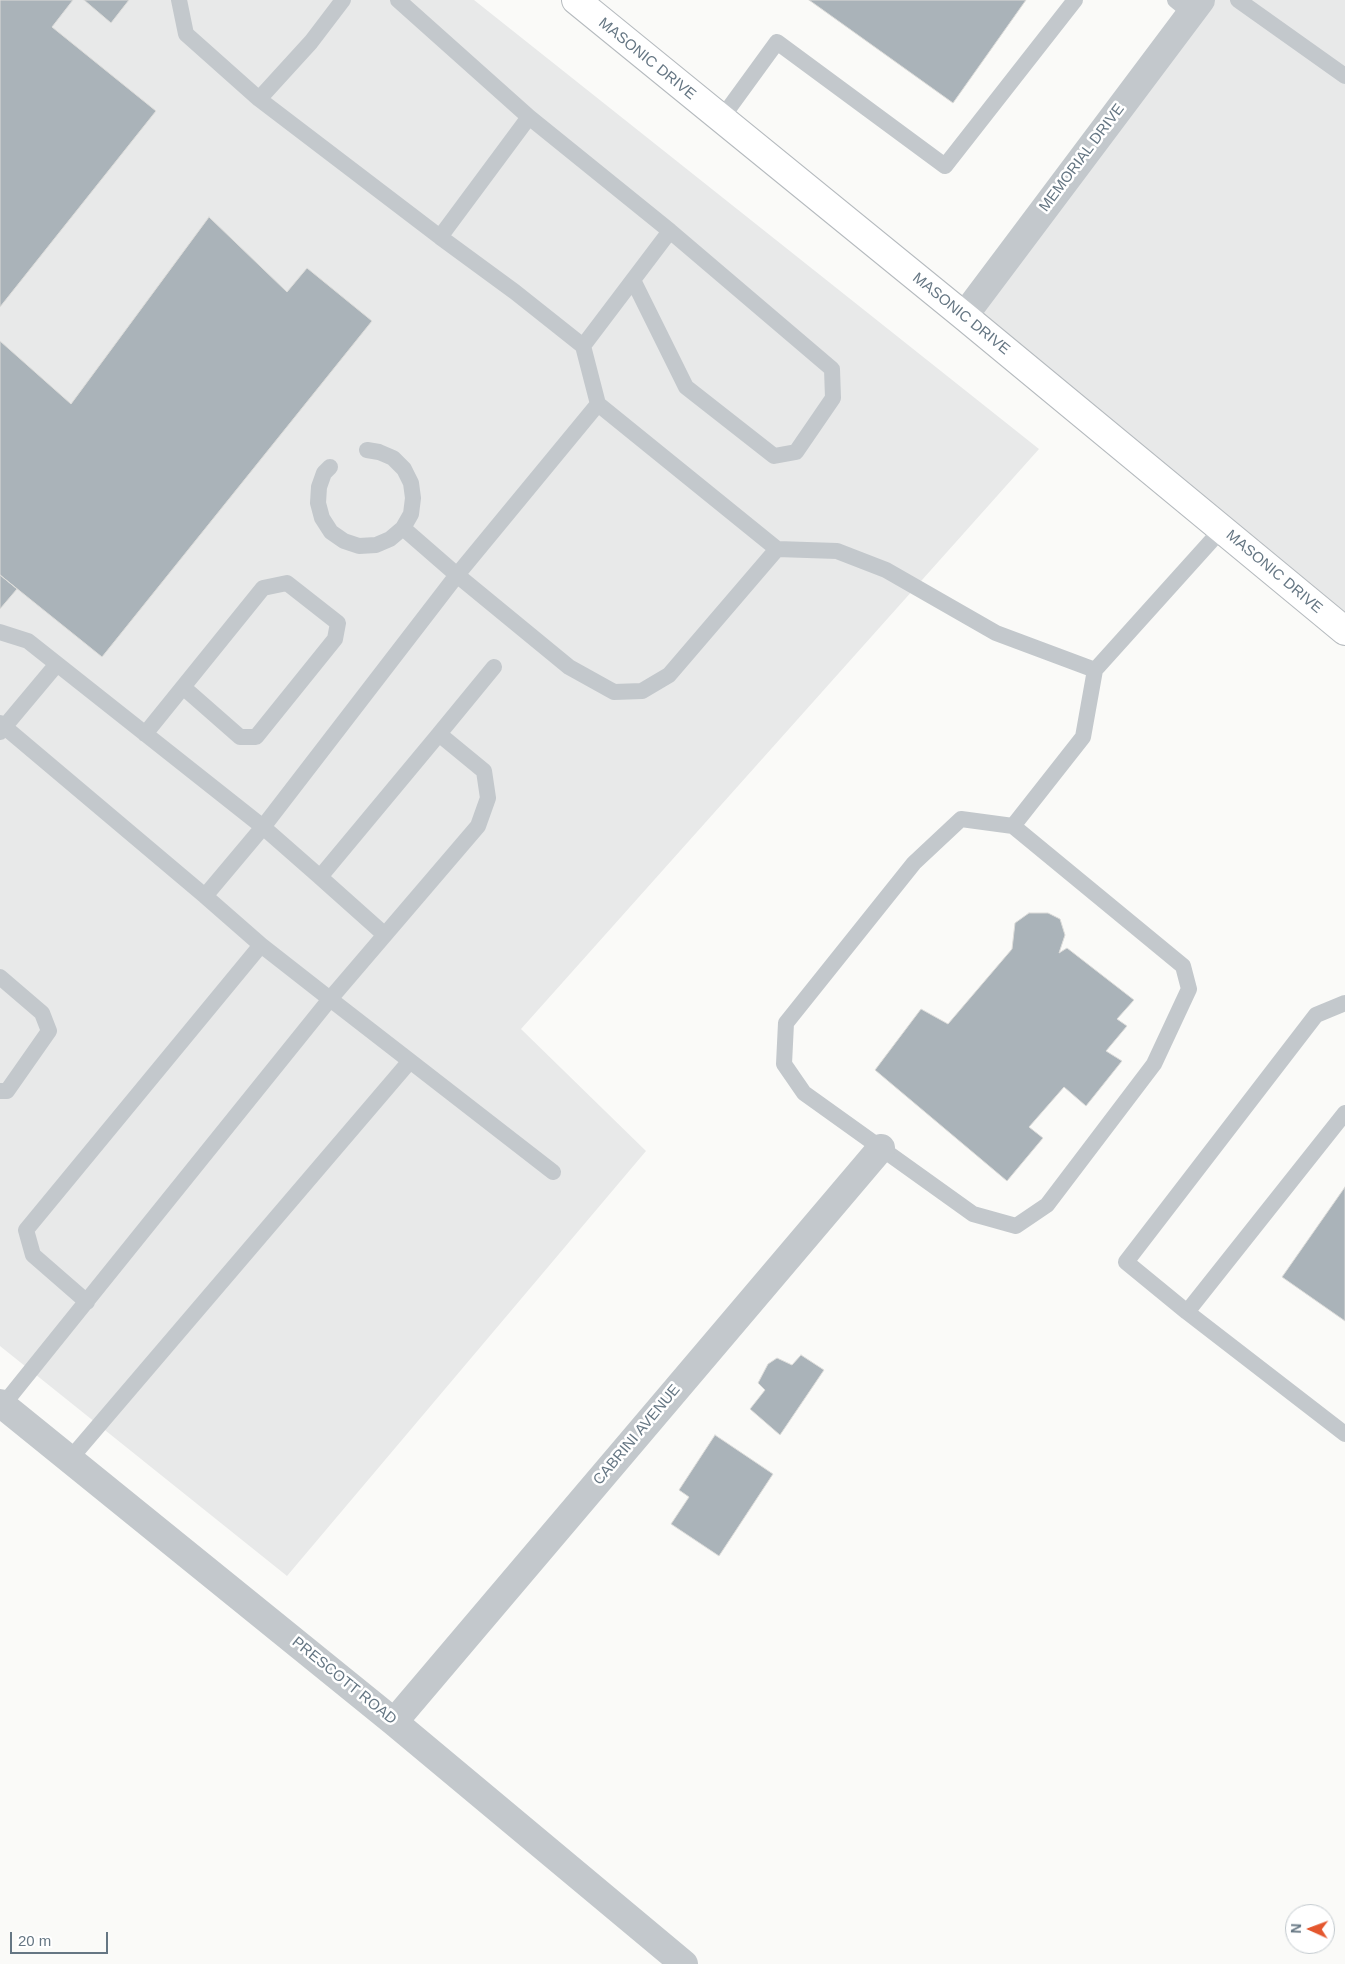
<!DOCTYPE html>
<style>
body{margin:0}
#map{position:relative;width:1345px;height:1964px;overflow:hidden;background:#fafaf8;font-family:Arial,sans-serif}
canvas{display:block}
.north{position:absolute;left:1285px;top:1904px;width:50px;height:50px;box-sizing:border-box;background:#fff;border:1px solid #c1c8cd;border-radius:50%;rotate:272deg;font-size:14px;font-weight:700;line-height:20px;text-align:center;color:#657683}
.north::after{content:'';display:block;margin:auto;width:18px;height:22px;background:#e4572e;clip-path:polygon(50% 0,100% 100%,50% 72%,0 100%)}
.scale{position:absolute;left:10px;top:1932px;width:98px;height:22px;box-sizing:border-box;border:2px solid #657683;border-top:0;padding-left:6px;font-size:15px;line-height:18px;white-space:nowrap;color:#657683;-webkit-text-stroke:4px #fff;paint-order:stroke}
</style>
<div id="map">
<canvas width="1345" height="1964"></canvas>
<div class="north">N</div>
<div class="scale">20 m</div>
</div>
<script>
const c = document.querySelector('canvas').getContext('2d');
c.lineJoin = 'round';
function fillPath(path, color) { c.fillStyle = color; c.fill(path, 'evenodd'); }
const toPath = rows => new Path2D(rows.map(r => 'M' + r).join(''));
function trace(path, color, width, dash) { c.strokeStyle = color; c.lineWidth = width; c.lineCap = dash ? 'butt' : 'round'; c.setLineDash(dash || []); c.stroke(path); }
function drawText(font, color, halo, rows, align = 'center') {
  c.font = font + ' Arial,sans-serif'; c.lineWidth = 5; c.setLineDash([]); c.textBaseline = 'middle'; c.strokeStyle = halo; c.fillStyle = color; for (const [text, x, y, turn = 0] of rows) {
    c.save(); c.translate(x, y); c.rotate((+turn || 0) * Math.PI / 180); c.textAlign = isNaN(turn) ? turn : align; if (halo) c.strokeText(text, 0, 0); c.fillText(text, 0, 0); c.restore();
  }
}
fillPath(toPath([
 [0,0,474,0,1039,449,521,1029,646,1151,287,1576,0,1346],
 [1201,0,1345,0,1345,631,964,316]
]), '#e8e9e9');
const building = toPath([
 [0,0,73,0,52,27,156,111,0,307,0,0],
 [84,0,129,0,111,23,84,0],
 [809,0,1026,0,953,103,809,0],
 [209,217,287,292,307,268,372,321,102,657,0,575,0,341,71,404,209,217],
 [0,575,17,589,0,609,0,575],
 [1029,913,1048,913,1060,919,1065,935,1059,953,1067,948,1134,1000,1117,1019,1127,1026,1106,1051,1122,1061,1086,1106,1064,1087,1029,1127,1043,1138,1007,1181,875,1070,921,1009,948,1024,1012,949,1015,923,1029,913],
 [1345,1187,1345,1321,1282,1277,1345,1187],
 [801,1355,824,1370,780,1435,750,1409,765,1390,758,1383,768,1364,777,1358,792,1365,801,1355],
 [715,1435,773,1474,719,1556,671,1524,689,1497,679,1490,715,1435]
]);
fillPath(building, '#aab3b9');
trace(building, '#dcdcda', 1);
const primary = toPath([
 [576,0,964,316,1345,631]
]);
trace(primary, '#b5babe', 30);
trace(toPath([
 [179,0,186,34,259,99],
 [343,0,311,42,259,99,440,237],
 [398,0,529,117],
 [1175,0,1191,13],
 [1238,0,1345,76],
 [721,119,777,42,945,166,1075,0],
 [583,346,515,292,440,237,529,117,670,231],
 [598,404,583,346,670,231,832,369,833,398,796,452,774,456,686,387,633,280],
 [330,467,324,473,319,487,318,503,322,518,331,532,344,541,359,546,376,545,390,539,403,528,411,514,413,498,411,483,404,469,393,458,379,452,367,450],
 [777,549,837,551,886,570,996,633,1095,670,1222,529],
 [0,632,28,641,263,827,457,575,569,667,614,692,642,691,669,675,777,549,598,404,457,575,403,528],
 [0,723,205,896],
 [0,732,57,664],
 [145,734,263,588,287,583,338,623,335,639,256,737,240,737,183,687],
 [1013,826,1183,966,1189,989,1154,1064,1047,1205,1016,1226,973,1214,804,1093,784,1064,786,1023,914,863,961,819,1013,826,1083,737,1095,670],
 [385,935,320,877,439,734],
 [261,945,205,896,263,827,320,877],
 [0,977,42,1013,49,1031,7,1091,0,1091],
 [1345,1113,1187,1312,1345,1434],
 [87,1302,33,1255,26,1230,261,945,330,999,478,826,488,798,484,771,439,734,494,667],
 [1187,1312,1126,1262,1316,1015,1345,1003],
 [3,1405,330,999,410,1061],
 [70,1459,410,1061,553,1172]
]), '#c3c8cc', 16);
trace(toPath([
 [0,1403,394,1722,684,1964],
 [394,1722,881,1148]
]), '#c3c8cc', 28);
trace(toPath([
 [964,316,1201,0]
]), '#c3c8cc', 28);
trace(primary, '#fff', 28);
drawText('15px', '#657683', '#fff', [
 ["MASONIC DRIVE",647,59,39],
 ["MEMORIAL DRIVE",1082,158,-53],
 ["MASONIC DRIVE",961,314,39],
 ["MASONIC DRIVE",1274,572,40],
 ["CABRINI AVENUE",637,1435,-50],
 ["PRESCOTT ROAD",344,1681,39]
]);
</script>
